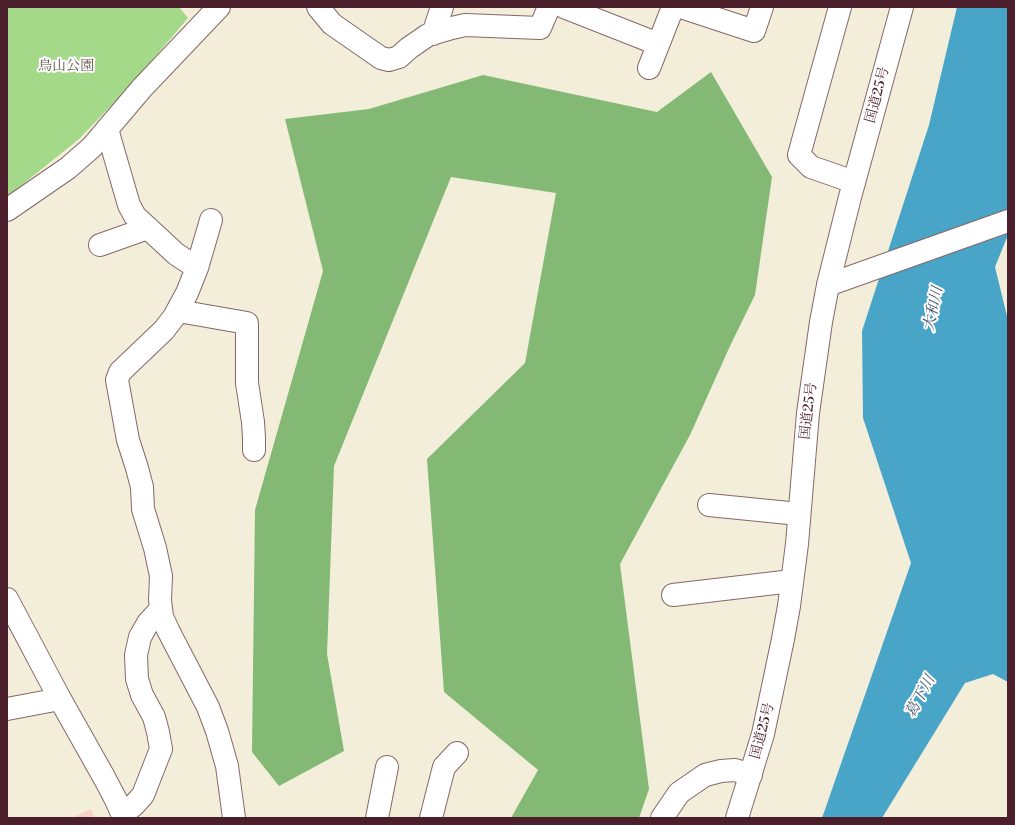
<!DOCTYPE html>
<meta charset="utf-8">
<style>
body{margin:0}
#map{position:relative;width:1015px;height:825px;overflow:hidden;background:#f3eeda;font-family:"Libre Bodoni",serif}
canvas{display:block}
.frame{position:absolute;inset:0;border:8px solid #4a1f2b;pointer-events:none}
</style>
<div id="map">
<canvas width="1015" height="825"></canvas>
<div class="frame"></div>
</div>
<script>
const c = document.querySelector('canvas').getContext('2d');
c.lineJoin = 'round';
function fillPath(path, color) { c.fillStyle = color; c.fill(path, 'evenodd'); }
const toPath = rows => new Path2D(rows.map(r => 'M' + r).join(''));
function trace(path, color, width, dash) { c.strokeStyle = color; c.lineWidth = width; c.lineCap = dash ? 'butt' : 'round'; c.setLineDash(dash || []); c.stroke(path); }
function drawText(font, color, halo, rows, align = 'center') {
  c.font = font + ' "Libre Bodoni","Noto Serif JP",serif'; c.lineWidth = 4; c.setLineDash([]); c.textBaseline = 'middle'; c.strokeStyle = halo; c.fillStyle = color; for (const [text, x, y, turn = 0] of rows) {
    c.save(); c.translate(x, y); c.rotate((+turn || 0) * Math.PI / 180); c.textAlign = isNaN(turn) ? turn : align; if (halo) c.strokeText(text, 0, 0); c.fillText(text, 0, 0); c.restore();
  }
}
fillPath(toPath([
 [91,809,95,818,71,818]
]), '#f5d2c2');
fillPath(toPath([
 [7,7,179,7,188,18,132,84,79,139,7,197]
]), '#a4d989');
fillPath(toPath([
 [711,72,772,177,755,295,730,346,690,435,620,564,649,789,639,818,511,818,538,770,444,692,427,459,525,363,556,193,451,177,334,466,327,654,344,751,279,786,252,752,255,510,323,271,285,119,369,109,483,75,657,112]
]), '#83b975');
fillPath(toPath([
 [957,7,1008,7,1008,235,995,267,1008,320,1008,682,993,674,965,683,882,818,822,818,911,563,863,418,862,331,929,125]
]), '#49a5c8');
const minor = toPath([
 [318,7,332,24,381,58,389,60,399,57,409,48,428,35,452,28,465,25,540,28,549,7],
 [564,7,658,44],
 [681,7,754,31,762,7],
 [840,7,799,155,811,167,854,182],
 [433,34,442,7],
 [649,68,673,7],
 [107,129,129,205,135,216,176,254,197,268],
 [7,210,68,168,92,147,142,88,219,7],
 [211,220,197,268,187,293,174,317,164,330,120,372,117,380,128,440,137,468,142,487,143,509,155,548,161,576,160,600,162,617,169,632,208,707,217,731,227,766,234,818],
 [100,245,148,228],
 [828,285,1008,221],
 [178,311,247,323,247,383,253,422,254,438,254,450],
 [709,505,799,514],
 [673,595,792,581],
 [7,599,60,699,105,779,116,800,124,818],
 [7,709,60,699],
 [123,814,134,805,143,795,161,749,158,732,154,717,142,695,137,679,136,655,140,637,148,623,161,609],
 [377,818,387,767],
 [431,818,444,767,457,753],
 [662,818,679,793,705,775,721,771,735,770,751,775]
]);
const highway = toPath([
 [737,818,763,734,783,639,789,606,797,544,808,413,821,322,828,285,850,197,902,7]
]);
trace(minor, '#856768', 24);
trace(highway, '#856768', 24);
trace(minor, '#fff', 22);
trace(highway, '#fff', 22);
drawText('14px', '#655747', '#fff', [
 ["烏山公園",66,67]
]);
drawText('14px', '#4a1f2b', '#fff', [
 ["国道25号",878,95,-75],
 ["国道25号",809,411,-83],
 ["国道25号",763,731,-75]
]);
drawText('italic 15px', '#4a5b72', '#fff', [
 ["大和川",934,309,-78],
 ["葛下川",921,697,-62]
]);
</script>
